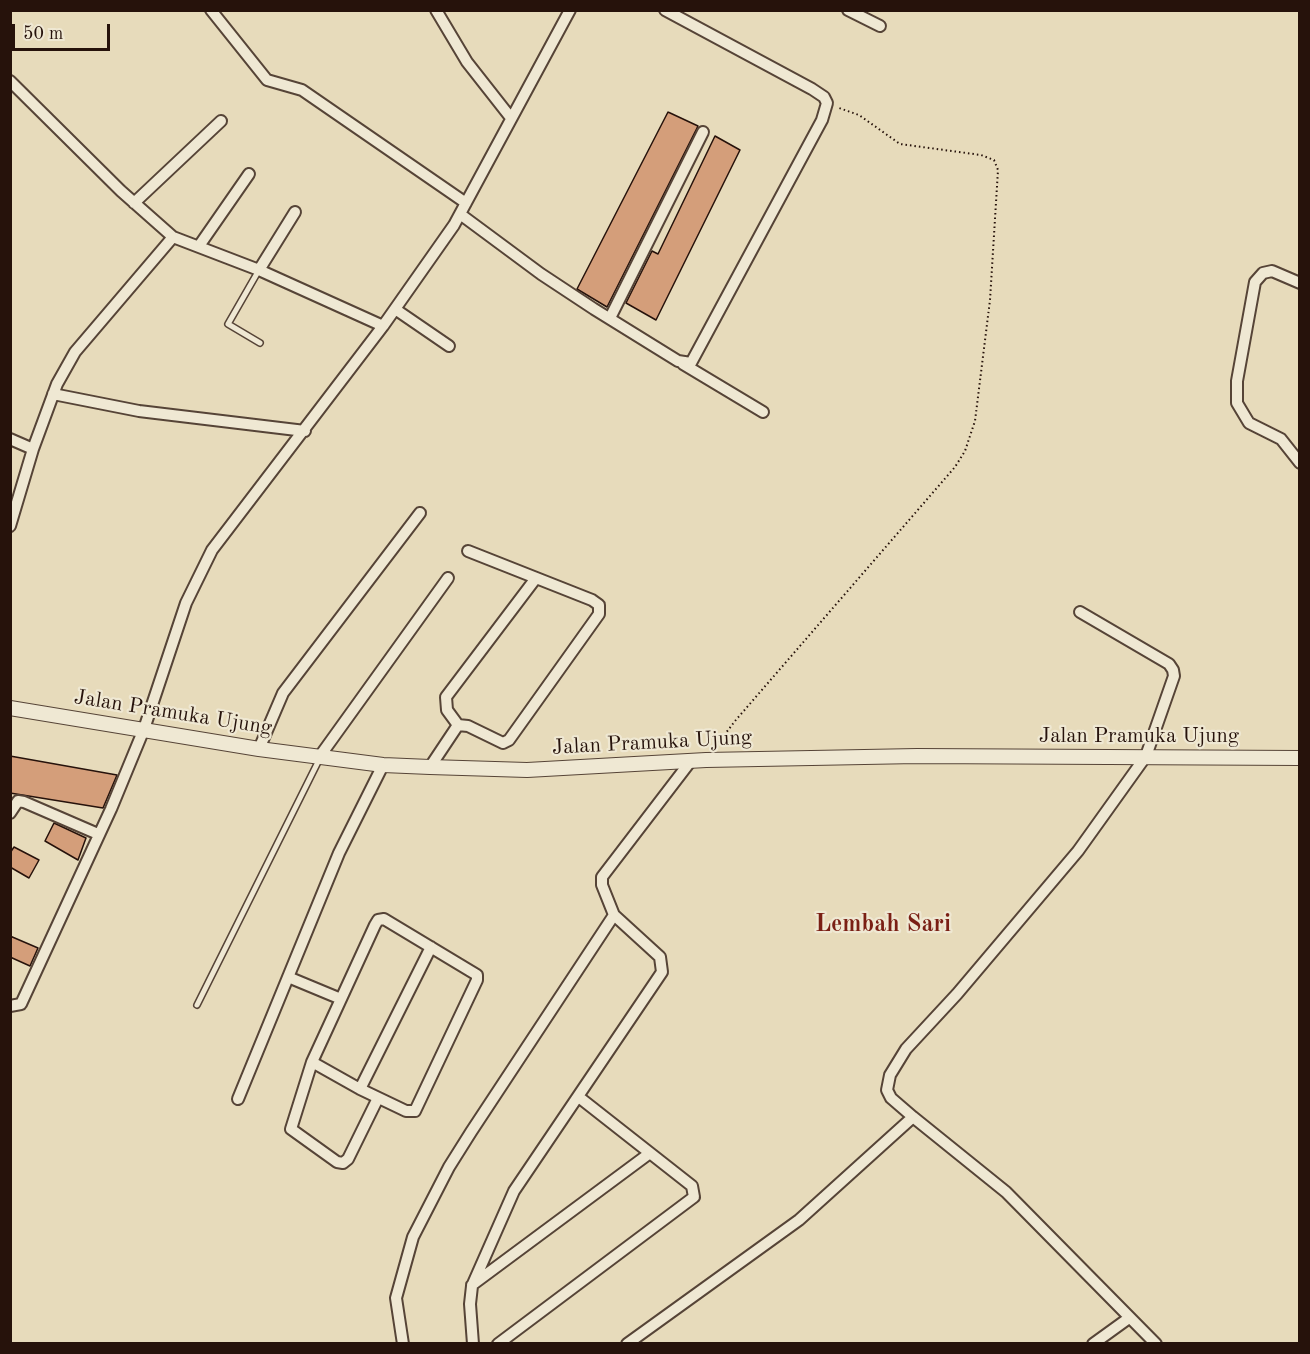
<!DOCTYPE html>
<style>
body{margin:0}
#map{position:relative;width:1310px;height:1354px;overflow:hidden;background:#e7dbbb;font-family:"Old Standard TT",serif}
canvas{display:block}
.frame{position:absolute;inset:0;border:12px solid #26120b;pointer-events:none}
.scale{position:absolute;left:12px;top:24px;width:98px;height:27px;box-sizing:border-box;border:3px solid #26120b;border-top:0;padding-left:8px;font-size:18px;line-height:21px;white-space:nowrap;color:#26120b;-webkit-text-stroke:4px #efe8d3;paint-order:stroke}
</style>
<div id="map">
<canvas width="1310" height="1354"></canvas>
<div class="frame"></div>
<div class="scale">50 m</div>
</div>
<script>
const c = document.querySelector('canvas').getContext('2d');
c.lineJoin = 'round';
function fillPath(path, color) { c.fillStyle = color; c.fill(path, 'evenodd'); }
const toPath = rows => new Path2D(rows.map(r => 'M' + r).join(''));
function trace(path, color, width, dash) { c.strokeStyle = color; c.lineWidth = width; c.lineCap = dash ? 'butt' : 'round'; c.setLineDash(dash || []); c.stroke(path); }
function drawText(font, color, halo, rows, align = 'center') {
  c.font = font + ' "Old Standard TT",serif'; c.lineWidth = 4.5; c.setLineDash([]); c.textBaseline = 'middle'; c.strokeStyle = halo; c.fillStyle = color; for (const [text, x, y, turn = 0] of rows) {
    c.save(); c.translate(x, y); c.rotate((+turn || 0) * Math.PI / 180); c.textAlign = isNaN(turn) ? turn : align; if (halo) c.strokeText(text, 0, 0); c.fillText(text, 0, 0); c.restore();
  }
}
const building = toPath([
 [668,112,698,126,607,307,577,289,668,112],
 [715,136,740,150,656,320,626,303,652,251,658,254,715,136],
 [10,756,117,775,103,808,10,793,10,756],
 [54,823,86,838,78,860,45,841,54,823],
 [14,847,39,860,29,878,10,867,10,853,14,847],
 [10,936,38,948,30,966,10,957,10,936]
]);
fillPath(building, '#d49e7a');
trace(building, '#26120b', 1.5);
const service = toPath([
 [259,270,228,324,260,343],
 [197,1005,320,758]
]);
const minor = toPath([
 [211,10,267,80,302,90,466,203],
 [436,10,467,62,511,118],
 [848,10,880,26],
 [10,81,121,191,173,237,75,352,57,384,33,449,10,526],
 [134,203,221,121],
 [460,214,541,274,594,309,678,361,691,363,822,120,827,103,824,97,812,89,665,10],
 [173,237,259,270,383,326],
 [199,246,249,174],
 [259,270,295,212],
 [1300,283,1272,271,1263,273,1255,282,1237,381,1237,403,1249,423,1281,439,1300,463],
 [395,309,449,346],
 [610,318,703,132],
 [683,364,763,412],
 [53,394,139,411,305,431],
 [10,439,33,449],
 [1080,612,1169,664,1173,670,1174,676,1146,756,1078,851,957,994,906,1049,890,1075,887,1090,891,1098,913,1117,1006,1192,1156,1344],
 [458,725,447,710,446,697,536,578],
 [259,749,283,693,420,513],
 [320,756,448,578],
 [430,767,458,725,468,726,503,743,509,740,599,614,599,605,592,600,468,551],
 [10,813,18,801,24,802,98,834],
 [288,977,341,999,312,1062,291,1129,337,1162,343,1163,348,1159,378,1098],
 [10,1006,21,1004,111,809,144,729,186,603,212,550,383,326,454,225,570,10],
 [312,1062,360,1089,406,1111,415,1111,477,980,477,975,384,919,378,920,375,925,341,999],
 [360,1089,431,947],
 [238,1099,339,853,383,765],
 [472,1285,650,1153],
 [403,1344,396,1298,413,1237,449,1167,471,1132,614,915,602,885,602,877,690,762],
 [473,1344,470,1304,472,1286,514,1191,662,972,660,957,614,915],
 [498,1344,694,1197,692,1186,580,1098],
 [627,1344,799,1220,913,1117],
 [1093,1344,1129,1318]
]);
const tertiary = toPath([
 [10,708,259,749,383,765,430,767,527,770,706,760,917,756,1300,758]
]);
trace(service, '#564437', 8);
trace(minor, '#564437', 14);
trace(tertiary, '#564437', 16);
trace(toPath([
 [716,746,735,721,955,467,965,451,975,421,990,300,998,170,994,160,981,155,900,144,859,115,839,108]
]), '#26120b', 2, [1.5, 3]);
trace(service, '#efe8d3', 5);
trace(minor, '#efe8d3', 10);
trace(tertiary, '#efe8d3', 14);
drawText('21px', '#26120b', '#efe8d3', [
 ["Jalan Pramuka Ujung",173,713,9],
 ["Jalan Pramuka Ujung",1139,736],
 ["Jalan Pramuka Ujung",652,743,-3]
]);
drawText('bold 24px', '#7a1f14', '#efe8d3', [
 ["Lembah Sari",883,925]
]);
</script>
